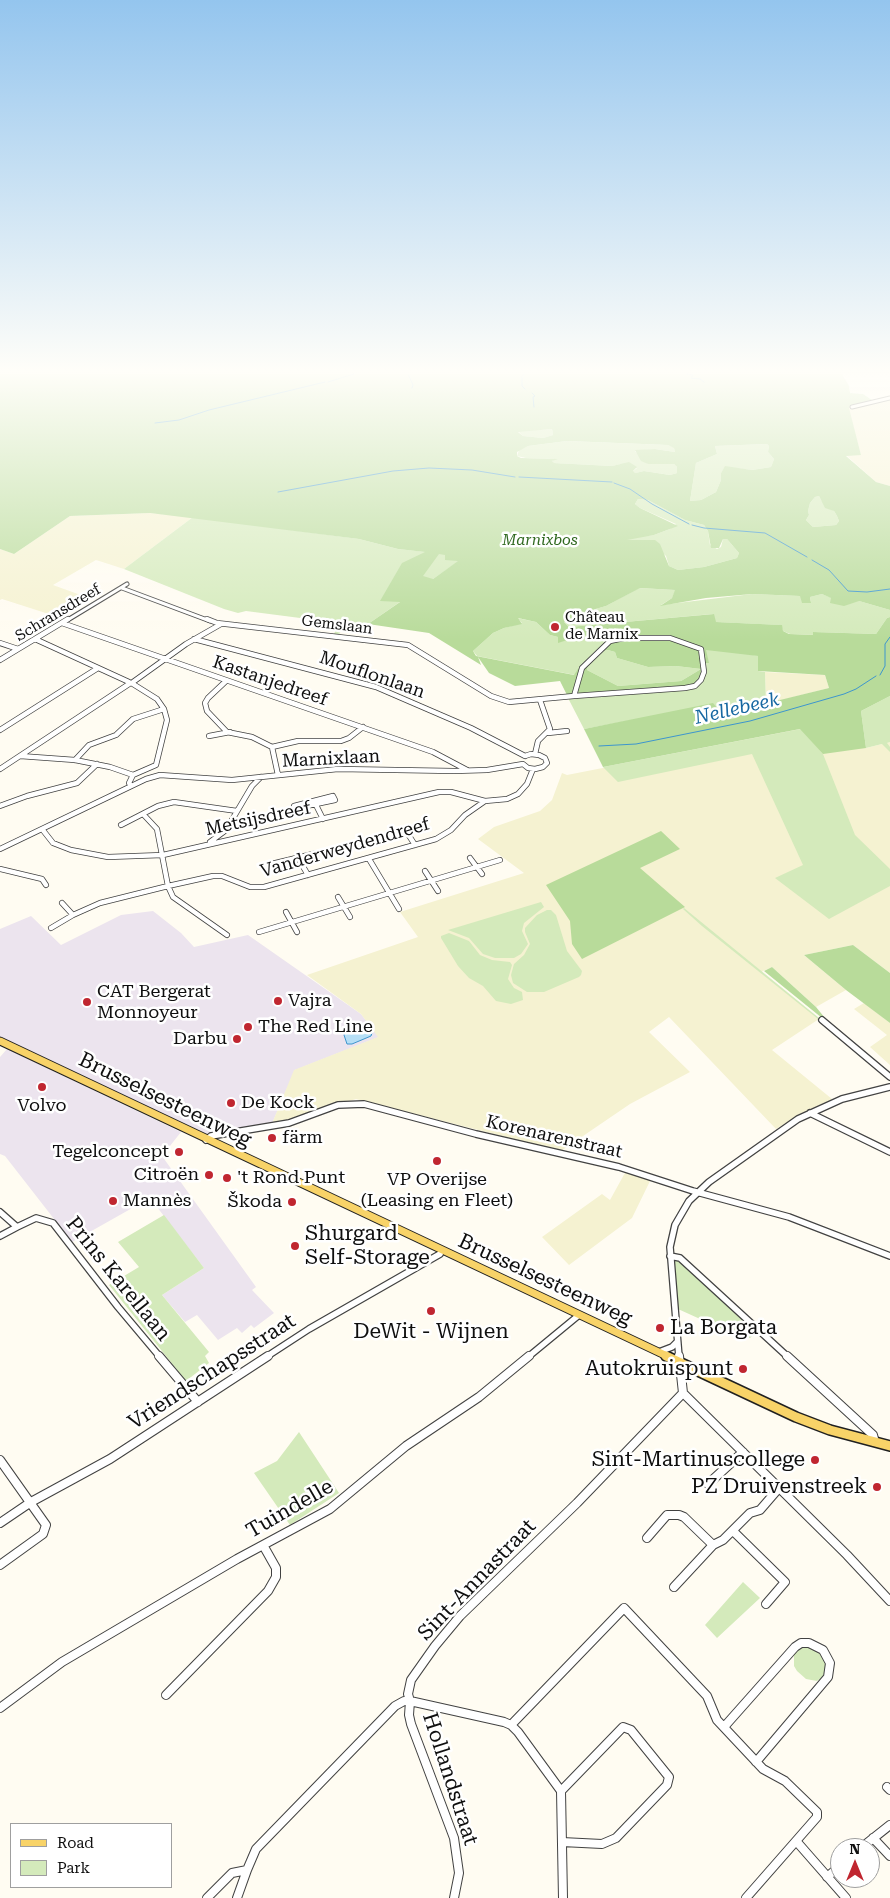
<!DOCTYPE html>
<meta charset="utf-8">
<style>
body{margin:0}
#map{position:relative;width:890px;height:1898px;overflow:hidden;background:#fffcf2;font-family:"Roboto Serif",serif}
canvas{display:block}
.legend{position:absolute;left:10px;top:1823px;width:162px;height:65px;box-sizing:border-box;background:#fff;border:1px solid #9f9f9f;margin:0;padding:6px 9px;list-style:none;font-size:15px;color:#0f0f0f}
.legend li{display:flex;align-items:center;gap:10px;height:25px}
.legend b{width:25px;border:1px solid #9f9f9f}
.north{position:absolute;left:830px;top:1838px;width:50px;height:50px;box-sizing:border-box;background:#fff;border:1px solid #9f9f9f;border-radius:50%;rotate:0deg;font-size:14px;font-weight:700;line-height:20px;text-align:center;color:#0f0f0f}
.north::after{content:'';display:block;margin:auto;width:18px;height:22px;background:#c02630;clip-path:polygon(50% 0,100% 100%,50% 72%,0 100%)}
</style>
<div id="map">
<canvas width="890" height="1898"></canvas>
<ul class="legend">
<li><b style="height:6px;background:#f8d368"></b>Road</li>
<li><b style="height:14px;background:#d4eabb"></b>Park</li>
</ul>
<div class="north">N</div>
</div>
<script>
const c = document.querySelector('canvas').getContext('2d');
c.lineJoin = 'round';
function fillPath(path, color) { c.fillStyle = color; c.fill(path, 'evenodd'); }
const toPath = rows => new Path2D(rows.map(r => 'M' + r).join(''));
function trace(path, color, width, dash) { c.strokeStyle = color; c.lineWidth = width; c.lineCap = dash ? 'butt' : 'round'; c.setLineDash(dash || []); c.stroke(path); }
function drawText(font, color, halo, rows, align = 'center') {
  c.font = font + ' "Roboto Serif",serif'; c.lineWidth = 5; c.setLineDash([]); c.textBaseline = 'middle'; c.strokeStyle = halo; c.fillStyle = color; for (const [text, x, y, turn = 0] of rows) {
    c.save(); c.translate(x, y); c.rotate((+turn || 0) * Math.PI / 180); c.textAlign = isNaN(turn) ? turn : align; if (halo) c.strokeText(text, 0, 0); c.fillText(text, 0, 0); c.restore();
  }
}
fillPath(toPath([
 [153,911,181,933,194,947,248,935,361,1014,379,1037,295,1070,271,1126,213,1137,0,1037,0,929,31,916,61,945,121,915],
 [7,1049,181,1132,162,1156,256,1287,252,1290,274,1313,254,1328,251,1325,242,1333,237,1328,218,1340,197,1315,185,1322,162,1295,204,1268,150,1198,72,1242,5,1156,0,1154,0,1057]
]), '#ece4ee');
fillPath(toPath([
 [890,399,890,486,876,482,846,455,861,455,848,408],
 [150,513,193,517,124,569,96,560,53,585,89,598,58,617,2,599,0,600,0,549,14,554,70,516],
 [765,672,825,675,829,688,766,704],
 [801,729,866,748,890,742,890,973,853,945,804,955,846,990,816,1007,772,967,761,972,819,1019,772,1050,832,1099,801,1114,776,1129,669,1017,649,1032,690,1072,630,1104,561,1151,356,1099,271,1126,294,1070,378,1037,361,1014,307,975,418,937,400,912,524,873,478,839,494,827,540,811,552,800,562,773,567,775],
 [864,1003,890,1023,890,1065,870,1047,887,1035,854,1009],
 [626,1171,651,1179,632,1218,569,1265,542,1237,602,1194,610,1200]
]), '#f5f2d1');
fillPath(toPath([
 [552,429,553,435,543,438,523,436,518,431],
 [567,441,668,445,674,447,675,452,655,449,635,451,648,464,674,464,677,467,677,473,670,475,644,471,635,473,632,472,637,468,621,464,612,466,553,463,552,461,555,459,526,458,517,456,519,450,528,446],
 [767,444,769,446,768,452,774,459,771,467,752,470,725,467,721,473,721,480,716,492,701,500,690,501,696,463,717,454,715,446],
 [819,496,821,500,834,511,837,516,839,521,836,525,813,527,806,520,809,515,808,511,810,503,815,497],
 [638,499,648,500,685,520,704,525,708,531,710,545,717,549,721,547,723,539,727,539,739,553,737,558,704,567,678,570,669,566,666,556,648,540,627,540,627,538,654,535,670,529,676,524,640,508,635,504],
 [193,517,359,539,398,549,445,554,459,561,368,624,344,623,339,635,334,634,339,623,246,611,238,613,224,609,124,569],
 [639,588,676,590,672,598,661,605,752,594,800,596,811,602,810,597,822,594,832,598,859,601,890,610,890,617,887,618,876,634,813,632,814,635,790,634,783,631,781,625,715,622,713,614,569,627,564,622,573,620,570,616,606,606],
 [517,618,536,622,550,635,558,637,559,642,583,635,606,642,575,675,477,656,473,651,493,633,504,628,522,623],
 [608,650,615,652,617,658,648,667,676,666,701,669,681,681,618,686,587,670,588,666,603,651],
 [705,650,723,650,759,656,758,671,765,672,766,704,739,710,736,718,648,717,584,729,568,698,695,687],
 [890,696,890,742,887,743,890,747,890,752,882,744,866,748,861,711],
 [801,729,823,754,855,835,890,869,890,886,829,919,775,878,803,865,752,754,618,782,603,767],
 [541,902,544,907,524,923,522,931,528,944,521,954,514,958,495,958,483,954,469,938,448,930],
 [684,908,819,1018,818,1019,702,926,683,909],
 [547,910,551,910,556,915,567,951,582,971,581,975,579,977,544,992,527,992,513,983,511,975,514,964,524,955,530,944,525,932,525,928,537,915],
 [449,933,469,941,480,955,492,960,510,962,512,965,508,979,514,988,522,992,523,1000,511,1004,496,1001,483,986,469,978,458,966,441,938,441,936],
 [164,1215,204,1268,162,1295,209,1352,205,1356,209,1363,186,1381,109,1285,139,1267,118,1242],
 [674,1260,680,1260,758,1331,750,1338,742,1338,678,1309],
 [299,1432,339,1493,290,1525,254,1473,277,1461],
 [743,1582,760,1598,717,1638,705,1625],
 [806,1646,822,1653,827,1664,825,1675,817,1681,806,1679,797,1671,794,1666,794,1655,797,1650]
]), '#d4eabb');
fillPath(toPath([
 [0,374,842,374,849,386,850,393,863,394,875,402,849,408,861,455,846,456,876,482,890,486,890,610,859,601,844,606,830,603,831,598,822,594,810,597,811,603,802,603,800,596,752,594,706,598,660,606,672,598,675,590,640,588,606,606,571,616,573,620,564,622,569,627,714,614,716,622,782,625,783,631,789,634,813,635,813,632,876,634,887,618,890,617,890,696,861,711,866,748,823,754,800,729,603,767,584,729,713,703,726,719,736,718,739,710,829,688,825,675,758,671,758,656,706,650,709,663,703,663,705,669,695,687,567,695,560,681,515,686,489,673,478,657,481,665,429,633,368,624,400,602,380,601,402,563,425,552,398,549,359,539,150,513,70,516,14,554,0,549],
 [552,429,553,435,543,438,523,436,518,432],
 [567,441,668,445,674,448,675,452,655,449,635,450,641,461,648,464,674,464,677,467,677,473,670,475,644,471,635,473,633,471,637,467,629,462,612,466,554,463,552,461,558,459,521,458,517,456,517,452,528,446],
 [767,444,769,446,768,452,774,459,771,467,752,470,725,466,721,473,721,480,716,492,701,500,690,501,696,463,717,454,715,446],
 [819,496,825,508,834,511,837,516,839,521,836,525,813,527,806,520,809,515,808,511,810,503,815,497],
 [638,499,648,500,685,520,704,525,708,531,711,548,719,548,723,539,727,539,739,553,737,558,704,567,678,570,669,566,660,544,655,540,627,540,654,535,678,526,640,508,635,504],
 [439,554,445,555,445,560,458,561,433,579,423,576],
 [518,618,536,622,550,635,558,637,558,643,583,635,604,640,606,644,578,669,574,675,476,656,473,651,493,633,504,628,522,624],
 [608,650,615,652,617,658,648,667,676,666,701,669,681,681,618,686,587,670,588,666,603,651],
 [661,831,680,849,640,868,685,907,582,959,572,944,570,921,546,885],
 [853,945,890,973,890,1023,846,990,804,955],
 [772,967,816,1007,825,1018,822,1018,764,971]
]), '#b8db9a');
const water = toPath([
 [363,1024,372,1033,371,1036,352,1044,347,1044,344,1035,345,1032,363,1024]
]);
fillPath(water, '#b6dff6');
trace(water, '#3d96ce', 1);
trace(toPath([
 [408,374,413,385,412,388],
 [687,374,693,375,691,378,700,379,704,382],
 [523,375,525,374],
 [522,377,522,386,525,389],
 [328,382,354,374],
 [532,393,535,396,533,397,534,407],
 [155,423,179,420,209,410,325,382],
 [519,477,612,482],
 [614,483,630,489,652,504,689,524],
 [278,492,393,471,429,468,472,470,515,477],
 [692,525,704,528,765,533,807,557],
 [812,560,829,570,848,591,867,592,890,589],
 [880,675,885,666,885,644,890,637],
 [599,746,636,744,750,721,844,694,856,689,876,676]
]), '#3d96ce', 1);
const minorFar3 = toPath([
 [852,407,890,398],
 [122,588,210,621],
 [66,621,127,584]
]);
const minorFar2 = toPath([
 [207,619,217,623,408,645,491,696,509,702,574,696],
 [62,623,433,752,467,770],
 [624,638,670,638,701,649,704,672,701,680,695,686,685,688,574,696,582,668,610,641,624,638],
 [35,639,129,682],
 [194,639,376,687,471,728,525,756],
 [0,643,18,649],
 [0,660,68,619],
 [226,681,208,698,205,703,207,711,227,732,252,737,272,747,278,775],
 [133,682,186,644,221,624],
 [0,730,98,668],
 [548,733,567,731],
 [209,736,230,732],
 [272,747,298,741,341,741,349,738,363,727],
 [535,754,538,741,550,729,540,700],
 [20,756,75,760,110,767,133,775],
 [75,760,89,745,116,735,133,719,164,709],
 [0,769,129,684],
 [131,786,129,783,133,775,156,765,167,720,164,709,157,699,133,684],
 [333,796,335,800,297,808,294,806,333,796],
 [316,805,323,819],
 [0,806,27,796,77,783,97,764],
 [143,814,157,829,168,886,213,876,222,876,250,887,264,887,436,839,451,830,465,815,485,801,507,799,518,794,527,784,533,769],
 [121,825,158,806,174,802,237,811],
 [42,829,53,843,71,850,108,857,163,855,439,792,451,792,485,801],
 [406,831,415,845],
 [377,838,420,827],
 [210,842,226,830,252,786,261,777],
 [0,849,146,779,160,775,232,780,338,769,454,771,487,770,523,764,528,768,535,769,543,767,547,763,545,758,539,755,531,754,525,756],
 [298,858,308,875],
 [470,858,482,874],
 [369,859,399,909],
 [263,866,317,853],
 [0,869,42,879,46,885],
 [425,871,438,891],
 [338,897,350,917],
 [62,903,73,915],
 [286,912,297,932],
 [51,928,73,915,100,903,168,886,173,897,227,935],
 [259,932,500,860]
]);
const minorFar1 = toPath([
 [822,1020,890,1077],
 [810,1113,890,1152],
 [206,1140,211,1136,289,1123,338,1105,364,1104,476,1134,619,1167,693,1191,789,1217,890,1256],
 [0,1212,17,1227,36,1218,53,1223,118,1307,160,1357],
 [0,1236,17,1227],
 [670,1256,680,1258,788,1357],
 [659,1352,672,1347,677,1342],
 [266,1357,309,1329,440,1254,442,1250],
 [528,1357,579,1315],
 [679,1357,670,1247,675,1225,689,1201,709,1182,798,1119,842,1099,890,1087]
]);
const minor = toPath([
 [159,1356,198,1402],
 [787,1356,873,1435,875,1442],
 [683,1393,847,1555,890,1601],
 [0,1460,46,1525,43,1534,0,1565],
 [708,1484,743,1452],
 [0,1523,31,1502,110,1459,268,1356],
 [733,1531,785,1582,766,1604],
 [647,1538,667,1515,679,1515,684,1517,713,1545],
 [674,1587,713,1545,723,1540,750,1513,760,1510,779,1488],
 [166,1695,268,1591,276,1577,276,1568,263,1545],
 [0,1708,62,1662,237,1559,330,1509,406,1446,479,1397,529,1356],
 [511,1725,624,1608,707,1696,717,1720,763,1769,785,1781,817,1812,817,1817,746,1898],
 [724,1727,795,1647,801,1643,809,1643,823,1650,830,1663,828,1677,756,1762],
 [887,1787,890,1790],
 [561,1791,623,1727,631,1730,669,1777,667,1785,616,1838,602,1844,562,1842],
 [873,1838,890,1856],
 [797,1842,846,1898],
 [861,1848,890,1825],
 [827,1877,840,1866],
 [207,1898,232,1873,247,1870,256,1849,395,1706,404,1701,410,1701,408,1694,411,1680,435,1646,460,1616,577,1503,683,1393,679,1356],
 [237,1898,247,1870],
 [454,1898,459,1873,454,1838,411,1724,409,1715,410,1701,504,1722,511,1725,518,1732,561,1791,563,1898]
]);
const majorFar1 = toPath([
 [0,1041,669,1357]
]);
const major = toPath([
 [666,1356,796,1417,830,1430,890,1446]
]);
trace(minorFar3, '#424242', 5);
trace(minorFar2, '#424242', 6);
trace(minorFar1, '#424242', 8);
trace(minor, '#424242', 10);
trace(majorFar1, '#202020', 9);
trace(major, '#202020', 12);
trace(minorFar3, '#fff', 3);
trace(minorFar2, '#fff', 4.5);
trace(minorFar1, '#fff', 5.5);
trace(minor, '#fff', 8);
trace(majorFar1, '#f8d368', 7);
trace(major, '#f8d368', 9);
const sky = c.createLinearGradient(0, 0, 0, 640);
sky.addColorStop(0, '#94c5ee');
sky.addColorStop(0.58, '#fffef9');
sky.addColorStop(1, '#fffef900');
c.fillStyle = sky;
c.fillRect(0, 0, 890, 640);
for (const [x, y, r, color] of [
 [555,627,5,"#c02630"],
 [278,1001,5,"#c02630"],
 [87,1002,5,"#c02630"],
 [248,1027,5,"#c02630"],
 [237,1039,5,"#c02630"],
 [42,1087,5,"#c02630"],
 [231,1103,5,"#c02630"],
 [272,1138,5,"#c02630"],
 [179,1152,5,"#c02630"],
 [437,1161,5,"#c02630"],
 [209,1175,5,"#c02630"],
 [227,1178,5,"#c02630"],
 [113,1201,5,"#c02630"],
 [292,1202,5,"#c02630"],
 [295,1246,5,"#c02630"],
 [431,1311,5,"#c02630"],
 [660,1328,5,"#c02630"],
 [743,1369,5,"#c02630"],
 [815,1460,5,"#c02630"],
 [877,1487,5,"#c02630"]
]) { const dot = new Path2D(); dot.arc(x, y, r, 0, 2 * Math.PI); c.fillStyle = color; c.fill(dot); trace(dot, '#fff', 2); }
drawText('italic 15px', '#2f681f', '#fff', [
 ["Marnixbos",540,541]
]);
drawText('15px', '#0f0f0f', '#fff', [
 ["Schransdreef",58,613,-31],
 ["Gemslaan",337,625,7]
]);
drawText('15px', '#0f0f0f', '#fff', [
 ["Château",565,618],
 ["de Marnix",565,635]
], 'left');
drawText('18px', '#0f0f0f', '#fff', [
 ["Mouflonlaan",372,675,19],
 ["Kastanjedreef",270,681,19],
 ["Marnixlaan",331,759,-3],
 ["Metsijsdreef",258,819,-12],
 ["Vanderweydendreef",345,848,-16],
 ["Korenarenstraat",554,1137,13]
]);
drawText('18px', '#0f0f0f', '#fff', [
 ["CAT Bergerat",97,992],
 ["Monnoyeur",97,1013],
 ["Vajra",288,1001],
 ["The Red Line",258,1027],
 ["Darbu",227,1039,"right"],
 ["De Kock",241,1103],
 ["Volvo",42,1106,"center"],
 ["färm",282,1138],
 ["Tegelconcept",169,1152,"right"],
 ["Citroën",199,1175,"right"],
 ["'t Rond Punt",237,1178],
 ["VP Overijse",437,1180,"center"],
 ["(Leasing en Fleet)",437,1201,"center"],
 ["Mannès",123,1201],
 ["Škoda",282,1202,"right"]
], 'left');
drawText('italic 19px', '#1768a2', '#fff', [
 ["Nellebeek",737,709,-13]
]);
drawText('21px', '#0f0f0f', '#fff', [
 ["Brusselsesteenweg",165,1100,26],
 ["Prins Karellaan",118,1279,51],
 ["Brusselsesteenweg",545,1280,25],
 ["Vriendschapsstraat",212,1372,-33],
 ["Tuindelle",290,1509,-30],
 ["Sint-Annastraat",477,1580,-46],
 ["Hollandstraat",450,1779,72]
]);
drawText('21px', '#0f0f0f', '#fff', [
 ["Shurgard",305,1234,"left"],
 ["Self-Storage",305,1258,"left"],
 ["La Borgata",670,1328,"left"],
 ["DeWit - Wijnen",431,1332,"center"],
 ["Autokruispunt",733,1369],
 ["Sint-Martinuscollege",805,1460],
 ["PZ Druivenstreek",867,1487]
], 'right');
</script>
